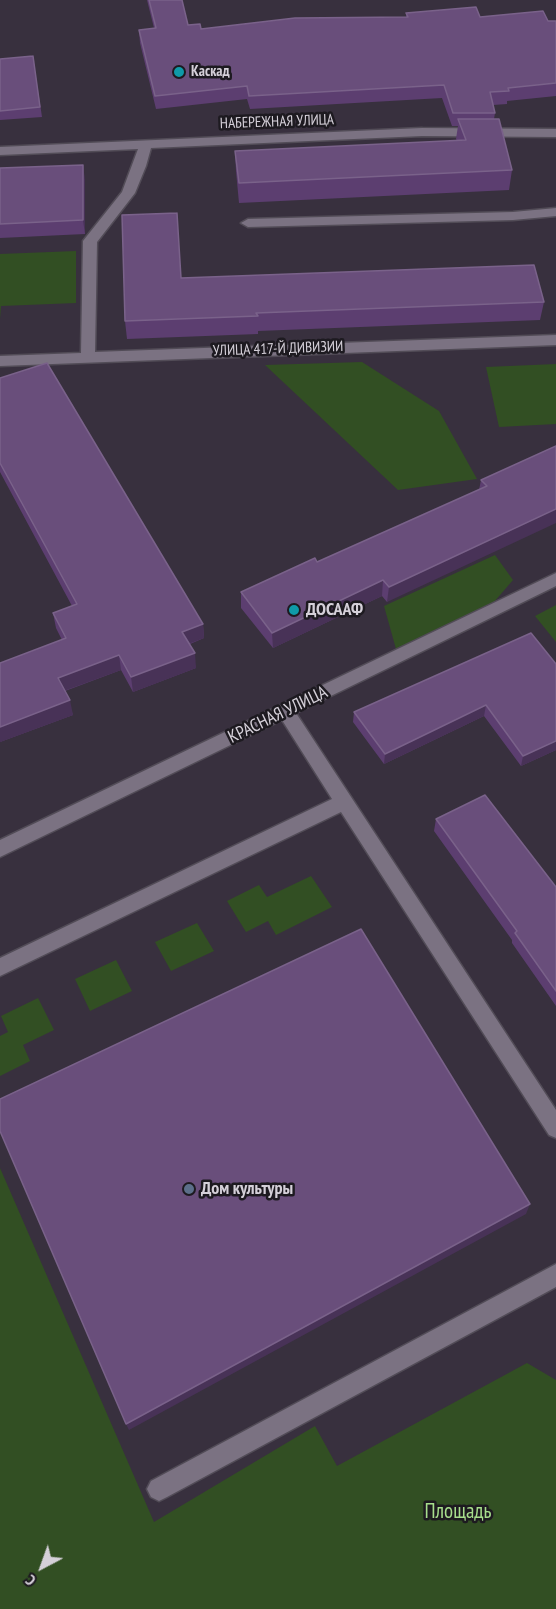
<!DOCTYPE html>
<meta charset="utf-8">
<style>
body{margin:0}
#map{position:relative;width:556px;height:1609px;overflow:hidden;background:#38303e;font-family:"PT Sans Narrow",sans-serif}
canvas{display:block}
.north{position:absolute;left:12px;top:1537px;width:60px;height:60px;-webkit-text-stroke:4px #1d1a20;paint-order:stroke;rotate:221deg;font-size:16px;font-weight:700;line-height:24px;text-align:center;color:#d5d0d9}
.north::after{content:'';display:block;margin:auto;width:21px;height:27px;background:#d5d0d9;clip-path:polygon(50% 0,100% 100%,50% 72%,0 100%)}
</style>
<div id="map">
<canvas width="556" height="1609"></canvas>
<div class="north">С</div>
</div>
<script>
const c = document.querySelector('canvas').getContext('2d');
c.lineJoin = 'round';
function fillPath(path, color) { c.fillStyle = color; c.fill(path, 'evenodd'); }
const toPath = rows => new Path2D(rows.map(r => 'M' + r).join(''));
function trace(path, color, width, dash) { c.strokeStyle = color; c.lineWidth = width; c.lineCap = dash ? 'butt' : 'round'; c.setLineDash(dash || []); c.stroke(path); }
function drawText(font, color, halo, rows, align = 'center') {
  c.font = font + ' "PT Sans Narrow",sans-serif'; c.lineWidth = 5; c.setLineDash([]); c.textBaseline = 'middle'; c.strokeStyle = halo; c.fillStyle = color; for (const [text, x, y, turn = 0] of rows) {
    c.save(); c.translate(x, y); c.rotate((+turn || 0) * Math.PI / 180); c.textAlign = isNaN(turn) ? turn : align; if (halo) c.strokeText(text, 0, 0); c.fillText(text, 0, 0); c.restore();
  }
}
fillPath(toPath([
 [76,251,76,303,1,306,0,319,0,254],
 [362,362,439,411,477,479,398,490,265,365],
 [556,364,556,424,499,427,486,367],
 [495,555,513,580,494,602,396,649,384,606],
 [556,605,556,642,535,616],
 [311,876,332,907,276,935,268,921,246,932,227,901,259,885,267,897],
 [197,923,214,951,171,971,155,942],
 [116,960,132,991,90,1011,75,979],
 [38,998,54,1030,23,1045,30,1061,0,1076,0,1036,8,1032,1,1016],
 [0,1168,154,1522,315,1426,337,1466,527,1363,556,1380,556,1609,0,1609]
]), '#324f23');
const minor = toPath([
 [422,128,556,129,556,137,422,136,151,148,146,166,135,193,97,242,95,352,556,335,556,345,0,366,0,356,81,353,83,241,122,192,138,149,0,155,0,147,422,128],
 [556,208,556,216,513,220,248,227,241,223,248,219,513,212,556,208],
 [556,573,556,586,296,713,556,1110,556,1138,549,1135,341,812,0,976,0,958,332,799,282,720,0,857,0,840,556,573],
 [556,1264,556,1287,167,1497,159,1501,151,1497,147,1489,151,1481,556,1264]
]);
trace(minor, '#524c57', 3);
fillPath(minor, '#7b7282');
fillPath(toPath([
 [147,0,182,0,188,25,201,29,406,17,406,13,548,21,556,21,556,96,507,101,507,104,493,105,495,113,494,119,512,170,509,190,239,203,236,171,235,151,457,141,456,139,458,126,452,126,442,98,250,109,247,99,156,109,140,43,139,30,154,28],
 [33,56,42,117,0,120,0,59],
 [0,168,85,179,85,234,0,238],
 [181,278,544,302,540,320,258,331,258,334,127,339,125,321],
 [0,378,203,624,204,638,190,644,196,668,133,692,121,670,65,691,73,715,0,742,62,640,56,628,53,613,72,606,0,472],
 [556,446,387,602,382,596,273,648,241,608,241,592,317,562,479,490,481,480],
 [556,664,556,750,521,766,484,716,384,764,353,722,354,712],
 [436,819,556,887,556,1006,512,943,512,940,434,831]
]), '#5c3e70');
fillPath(toPath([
 [83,165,85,179,85,234,83,220],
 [556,509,556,523,387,602,389,587],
 [383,580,382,596,273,648,272,633],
 [203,624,204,638,183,646,182,632],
 [195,653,196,668,133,692,131,677],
 [119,655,121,670,61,692,58,678],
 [70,700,73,715,0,742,0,727],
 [486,705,484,716,384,764,385,754],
 [556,741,556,750,521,766,523,756],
 [530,1204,526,1214,129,1430,126,1424]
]), '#483257');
const building = toPath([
 [149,0,182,0,188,25,200,24,201,29,295,18,408,17,406,13,476,7,480,17,543,11,548,21,556,21,556,83,508,88,509,91,490,92,495,113,453,113,444,85,249,96,247,86,155,96,139,30,156,28,149,0],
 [33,56,40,107,0,111,0,59,33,56],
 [458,119,499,119,512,170,239,183,235,151,466,140,458,119],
 [83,165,83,220,0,224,0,168,83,165],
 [177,213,181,278,534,265,544,302,256,313,258,316,125,321,122,215,177,213],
 [47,363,203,624,182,632,195,653,131,677,119,655,58,678,70,700,0,727,0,663,66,638,53,613,77,604,0,463,0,378,47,363],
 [556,446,556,509,389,587,383,580,272,633,241,592,315,558,317,562,487,486,481,480,556,446],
 [531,633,556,664,556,741,523,756,486,705,385,754,354,712,531,633],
 [485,795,556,887,556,991,515,933,517,931,436,819,485,795],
 [361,929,530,1204,126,1424,0,1131,0,1099,361,929]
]);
fillPath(building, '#694e7b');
trace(building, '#7a628a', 1.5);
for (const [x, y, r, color] of [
 [179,72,6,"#0f9aa8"],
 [294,610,6,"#0f9aa8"],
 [189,1189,6,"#5c6f8a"]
]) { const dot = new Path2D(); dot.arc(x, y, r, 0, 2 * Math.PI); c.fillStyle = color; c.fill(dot); trace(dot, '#1d1a20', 2); }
drawText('bold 15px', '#d5d0d9', '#1d1a20', [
 ["Каскад",191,72]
], 'left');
drawText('15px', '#d5d0d9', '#1d1a20', [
 ["НАБЕРЕЖНАЯ УЛИЦА",277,122,-2],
 ["УЛИЦА 417-Й ДИВИЗИИ",278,349,-2]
]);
drawText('bold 18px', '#d5d0d9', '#1d1a20', [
 ["ДОСААФ",306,610],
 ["Дом культуры",201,1189]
], 'left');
drawText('18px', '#d5d0d9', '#1d1a20', [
 ["КРАСНАЯ УЛИЦА",278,715,-26]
]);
drawText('21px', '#a7de8c', '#1d1a20', [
 ["Площадь",458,1512]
]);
</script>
